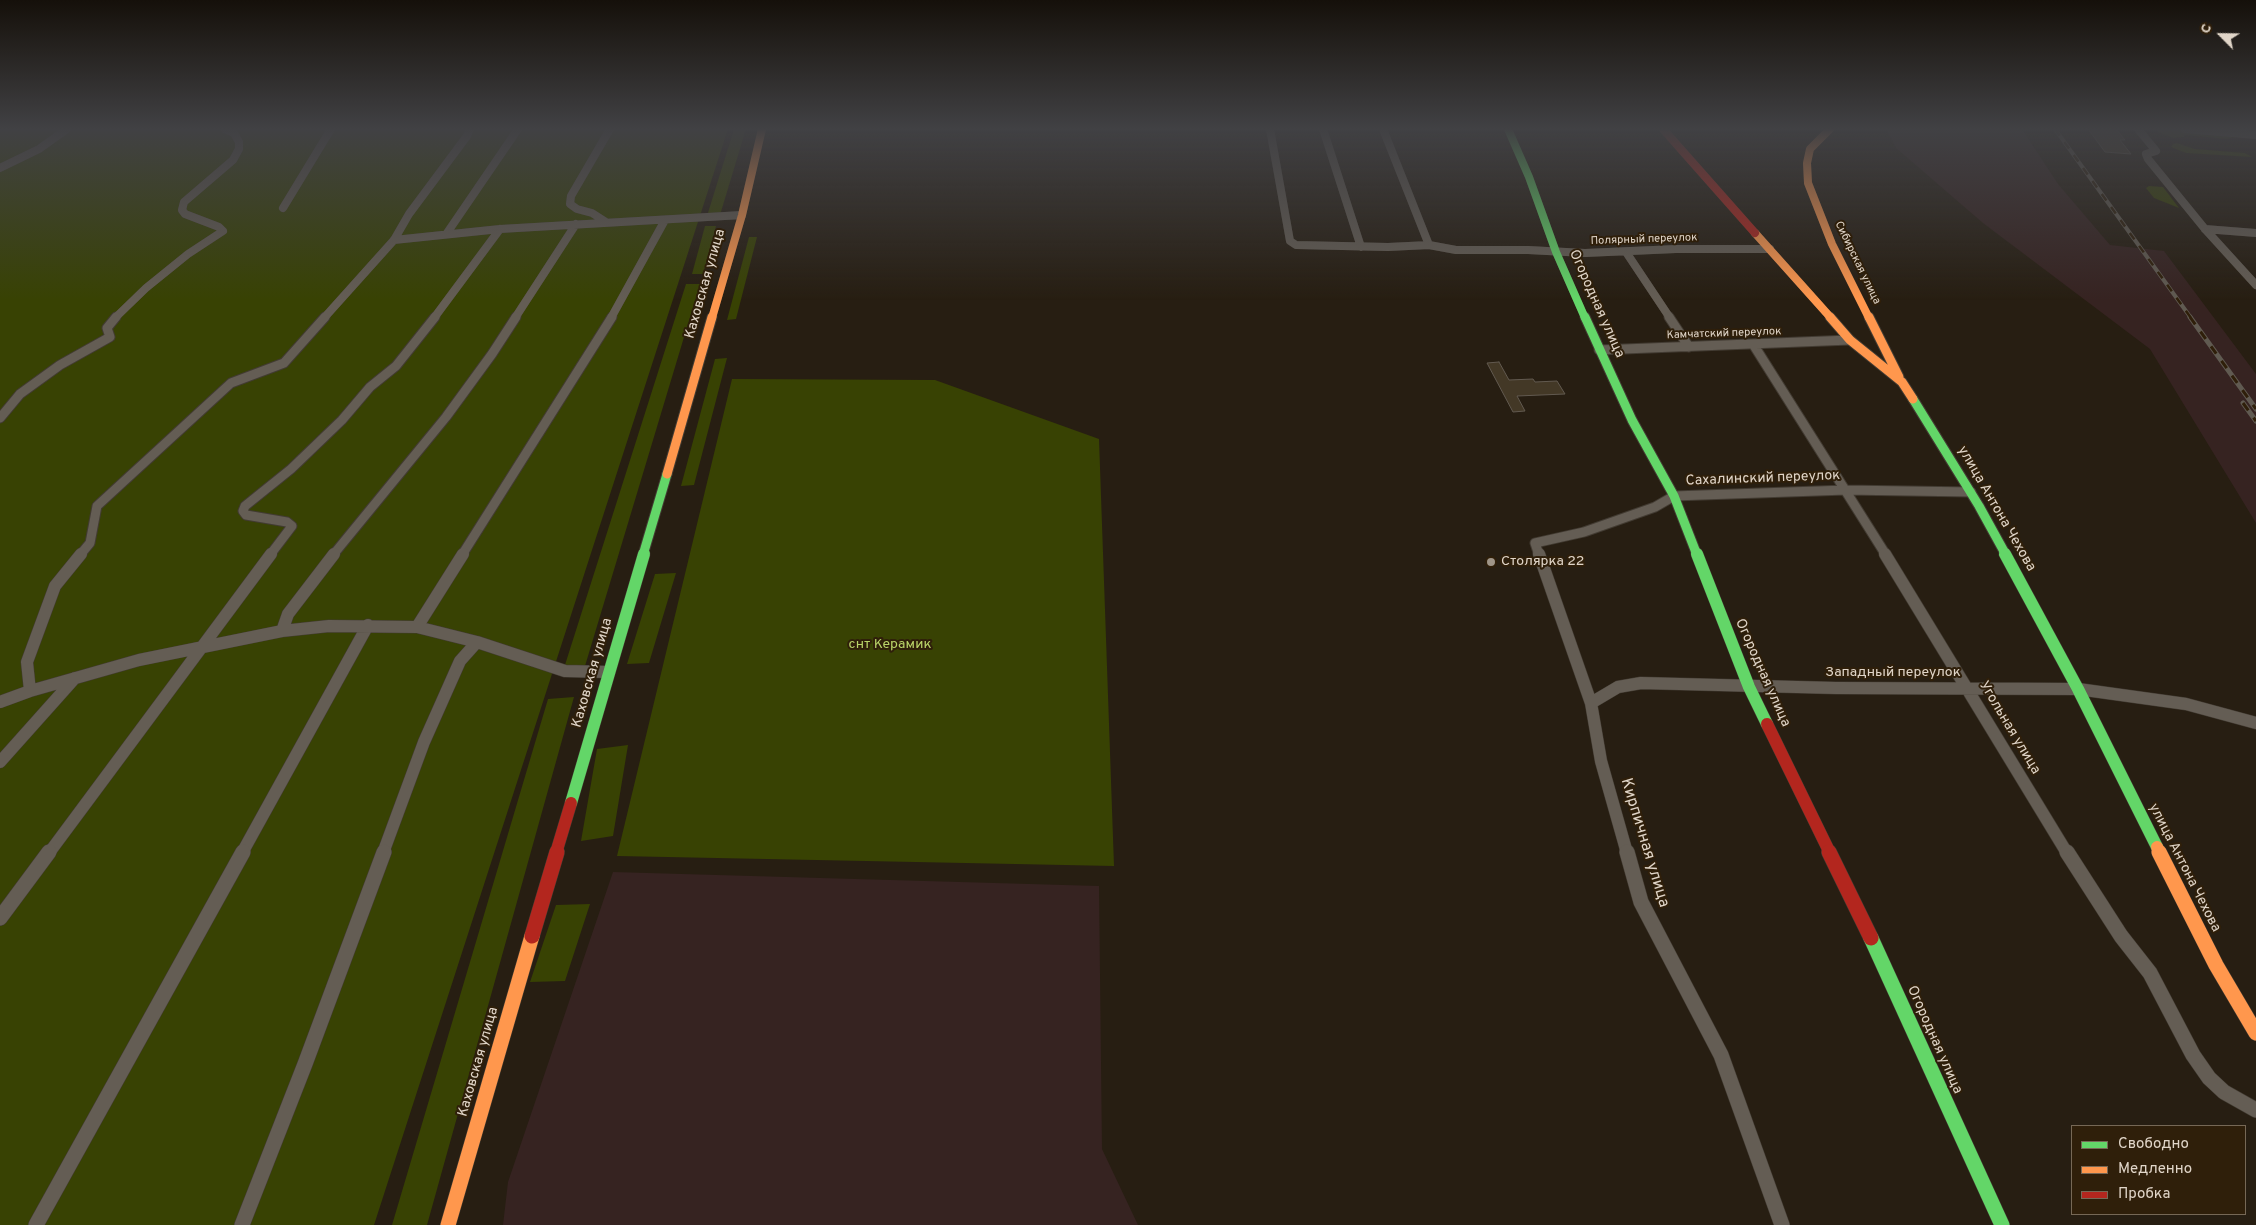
<!DOCTYPE html>
<meta charset="utf-8">
<style>
body{margin:0}
#map{position:relative;width:2256px;height:1225px;overflow:hidden;background:#271e12;font-family:Overpass,sans-serif}
canvas{display:block}
.legend{position:absolute;left:2071px;top:1125px;width:175px;height:90px;box-sizing:border-box;background:#2f1f0a;border:1px solid #766856;margin:0;padding:6px 9px;list-style:none;font-size:15px;color:#e0d5c8}
.legend li{display:flex;align-items:center;gap:10px;height:25px}
.legend b{width:25px;border:1px solid #766856}
.north{position:absolute;left:2196px;top:10px;width:50px;height:50px;-webkit-text-stroke:4px #2f1f0a;paint-order:stroke;rotate:293deg;font-size:14px;font-weight:700;line-height:20px;text-align:center;color:#e0d5c8}
.north::after{content:'';display:block;margin:auto;width:18px;height:22px;background:#e0d5c8;clip-path:polygon(50% 0,100% 100%,50% 72%,0 100%)}
</style>
<div id="map">
<canvas width="2256" height="1225"></canvas>
<ul class="legend">
<li><b style="height:6px;background:#63d668"></b>Свободно</li>
<li><b style="height:6px;background:#ff974d"></b>Медленно</li>
<li><b style="height:6px;background:#b3261e"></b>Пробка</li>
</ul>
<div class="north">С</div>
</div>
<script>
const c = document.querySelector('canvas').getContext('2d');
c.lineJoin = 'round';
function fillPath(path, color) { c.fillStyle = color; c.fill(path, 'evenodd'); }
const toPath = rows => new Path2D(rows.map(r => 'M' + r).join(''));
function trace(path, color, width, dash) { c.strokeStyle = color; c.lineWidth = width; c.lineCap = dash ? 'butt' : 'round'; c.setLineDash(dash || []); c.stroke(path); }
function drawText(font, color, halo, rows, align = 'center') {
  c.font = font + ' Overpass,sans-serif'; c.lineWidth = 4; c.setLineDash([]); c.textBaseline = 'middle'; c.strokeStyle = halo; c.fillStyle = color; for (const [text, x, y, turn = 0] of rows) {
    c.save(); c.translate(x, y); c.rotate((+turn || 0) * Math.PI / 180); c.textAlign = isNaN(turn) ? turn : align; if (halo) c.strokeText(text, 0, 0); c.fillText(text, 0, 0); c.restore();
  }
}
fillPath(toPath([
 [1886,129,2022,129,2058,184,2110,245,2164,251,2256,374,2256,523,2150,349,1983,223,1896,148],
 [613,872,1099,886,1102,1149,1138,1225,503,1225,508,1182]
]), '#362321');
fillPath(toPath([
 [0,129,728,129,374,1225,0,1225],
 [734,129,746,129,720,215,707,216],
 [2165,129,2224,133,2234,137,2227,139,2184,135,2184,137,2173,138,2158,132,2158,130],
 [2177,143,2195,149,2245,153,2252,157,2186,153,2171,147,2173,144],
 [2149,186,2163,187,2179,208,2154,198,2146,188],
 [705,226,716,226,703,274,692,274],
 [749,237,757,237,736,319,727,320],
 [686,284,700,284,585,666,564,668],
 [727,358,694,485,681,486,715,359],
 [732,379,935,380,1099,439,1114,866,617,856],
 [676,573,649,663,627,664,655,574],
 [574,697,427,1225,392,1225,548,699],
 [628,745,613,836,581,841,597,749],
 [590,904,565,981,530,982,556,905]
]), '#384203');
const building = toPath([
 [2088,129,2116,129,2125,140,2120,140,2131,154,2105,152,2088,129],
 [1499,362,1509,380,1533,379,1535,382,1557,381,1565,394,1517,396,1525,411,1513,412,1487,363,1499,362]
]);
fillPath(building, '#433826');
trace(building, '#625a50', 1);
const streetFar3 = toPath([
 [1270,129,1290,241,1296,245,1388,247,1429,245,1456,250,1528,250,1585,253,1676,249,1770,249],
 [1323,129,1361,247],
 [1383,129,1429,245],
 [2138,129,2156,151,2146,154,2148,159,2205,229,2256,285],
 [2185,129,2256,135],
 [0,168,39,149,67,129],
 [283,208,331,129],
 [606,222,592,213,577,209,570,204,571,196,610,129],
 [2205,229,2256,233],
 [447,233,518,129],
 [394,240,500,229,742,215],
 [1626,252,1670,318],
 [115,318,146,288,188,254,223,231,219,227,185,214,182,210,184,202,233,160,239,149,239,142,234,133,225,129],
 [324,318,394,240,409,214,467,136,470,129],
 [434,318,500,229],
 [515,318,576,224],
 [611,318,665,220]
]);
const streetFar2 = toPath([
 [1669,317,1689,347],
 [1753,344,1886,555],
 [1599,350,1850,340],
 [0,418,20,394,60,365,110,337,107,328,116,317],
 [80,555,90,543,97,506,231,383,284,363,325,317],
 [270,555,292,526,287,522,246,515,243,511,245,506,291,469,342,420,370,387,396,366,435,317],
 [333,555,446,417,492,354,516,317],
 [462,555,612,317],
 [1539,555,1535,543,1584,532,1655,507,1674,496,1846,490,1971,492]
]);
const streetFar1 = toPath([
 [1539,554,1591,703,1601,761,1627,853],
 [1885,554,2067,853],
 [417,627,463,554],
 [282,631,288,614,334,554],
 [30,691,27,662,55,586,81,554],
 [0,702,30,691,139,660,282,631,329,626,417,627,477,642,565,671,609,672],
 [1591,703,1618,687,1641,683,1836,688,2078,689,2186,704,2256,723],
 [0,762,75,678],
 [49,853,271,554],
 [242,853,368,625],
 [383,853,424,742,460,661,477,642]
]);
const street = toPath([
 [1627,852,1641,902,1721,1055,1782,1225],
 [2067,852,2121,936,2150,973,2193,1055,2209,1078,2224,1092,2256,1110],
 [0,918,49,852],
 [36,1225,243,852],
 [242,1225,305,1064,384,852]
]);
const fastFar3 = toPath([
 [1508,129,1529,177,1556,252,1585,318]
]);
const fastFar2 = toPath([
 [1585,317,1632,420,1674,496,1697,555],
 [1913,399,1979,506,2006,555],
 [643,555,667,474]
]);
const fastFar1 = toPath([
 [1697,554,1749,687,1767,724],
 [2005,554,2078,689,2157,847],
 [571,803,644,554]
]);
const fast = toPath([
 [1871,938,2002,1225]
]);
const slowFar3 = toPath([
 [1830,129,1810,149,1807,163,1808,183,1832,244,1869,318],
 [1755,233,1831,318],
 [712,318,742,215,762,129]
]);
const slowFar2 = toPath([
 [1830,317,1850,340,1902,382,1913,399],
 [1869,317,1899,377],
 [667,474,712,317]
]);
const slowFar1 = toPath([
 [2157,847,2160,853]
]);
const slow = toPath([
 [2159,852,2216,965,2256,1033],
 [448,1225,532,936]
]);
const jamFar2 = toPath([
 [1663,129,1755,233]
]);
const jamFar1 = toPath([
 [1767,724,1830,853],
 [556,853,571,803]
]);
const jam = toPath([
 [1829,852,1871,938],
 [532,936,557,852]
]);
trace(streetFar3, '#423b32', 8);
trace(streetFar2, '#423b32', 11);
trace(streetFar1, '#423b32', 13);
trace(street, '#423b32', 16);
trace(fastFar3, '#423b32', 8);
trace(fastFar2, '#423b32', 11);
trace(fastFar1, '#423b32', 13);
trace(fast, '#423b32', 16);
trace(slowFar3, '#423b32', 8);
trace(slowFar2, '#423b32', 11);
trace(slowFar1, '#423b32', 13);
trace(slow, '#423b32', 16);
trace(jamFar2, '#423b32', 8);
trace(jamFar1, '#423b32', 13);
trace(jam, '#423b32', 16);
trace(streetFar3, '#645d54', 8);
trace(streetFar2, '#645d54', 9);
trace(streetFar1, '#645d54', 12);
trace(street, '#645d54', 15);
trace(fastFar3, '#63d668', 8);
trace(fastFar2, '#63d668', 9);
trace(fastFar1, '#63d668', 12);
trace(fast, '#63d668', 15);
trace(slowFar3, '#ff974d', 8);
trace(slowFar2, '#ff974d', 9);
trace(slowFar1, '#ff974d', 12);
trace(slow, '#ff974d', 15);
trace(jamFar2, '#b3261e', 8);
trace(jamFar1, '#b3261e', 12);
trace(jam, '#b3261e', 15);
const railFar1 = toPath([
 [2055,129,2191,318]
]);
const rail = toPath([
 [2190,317,2256,409],
 [2243,403,2256,421]
]);
trace(railFar1, '#605a51', 4);
trace(rail, '#605a51', 5);
trace(railFar1, '#2f1f0a', 2.5, [8]);
trace(rail, '#2f1f0a', 3, [9]);
const sky = c.createLinearGradient(0, 0, 0, 300);
sky.addColorStop(0, '#15100a');
sky.addColorStop(0.43, '#414144');
sky.addColorStop(1, '#41414400');
c.fillStyle = sky;
c.fillRect(0, 0, 2256, 300);
for (const [x, y, r, color] of [
 [1491,562,5,"#9f9588"]
]) { const dot = new Path2D(); dot.arc(x, y, r, 0, 2 * Math.PI); c.fillStyle = color; c.fill(dot); trace(dot, '#2f1f0a', 2); }
drawText('11px', '#e0d5c8', '#2f1f0a', [
 ["Полярный переулок",1644,240,-2],
 ["Сибирская улица",1857,263,64],
 ["Камчатский переулок",1724,334,-2]
]);
drawText('14px', '#e0d5c8', '#2f1f0a', [
 ["Каховская улица",706,284,-74],
 ["Огородная улица",1596,304,66],
 ["Сахалинский переулок",1763,479,-2],
 ["улица Антона Чехова",1996,509,60],
 ["Каховская улица",593,673,-74],
 ["Огородная улица",1762,673,66],
 ["Западный переулок",1893,673],
 ["Угольная улица",2009,728,59],
 ["улица Антона Чехова",2184,868,63],
 ["Огородная улица",1934,1040,66],
 ["Каховская улица",479,1062,-74]
]);
drawText('14px', '#e0d5c8', '#2f1f0a', [
 ["Столярка 22",1501,562]
], 'left');
drawText('14px', '#b9d468', '#2f1f0a', [
 ["снт Керамик",890,645]
]);
drawText('16px', '#e0d5c8', '#2f1f0a', [
 ["Кирпичная улица",1644,843,73]
]);
</script>
